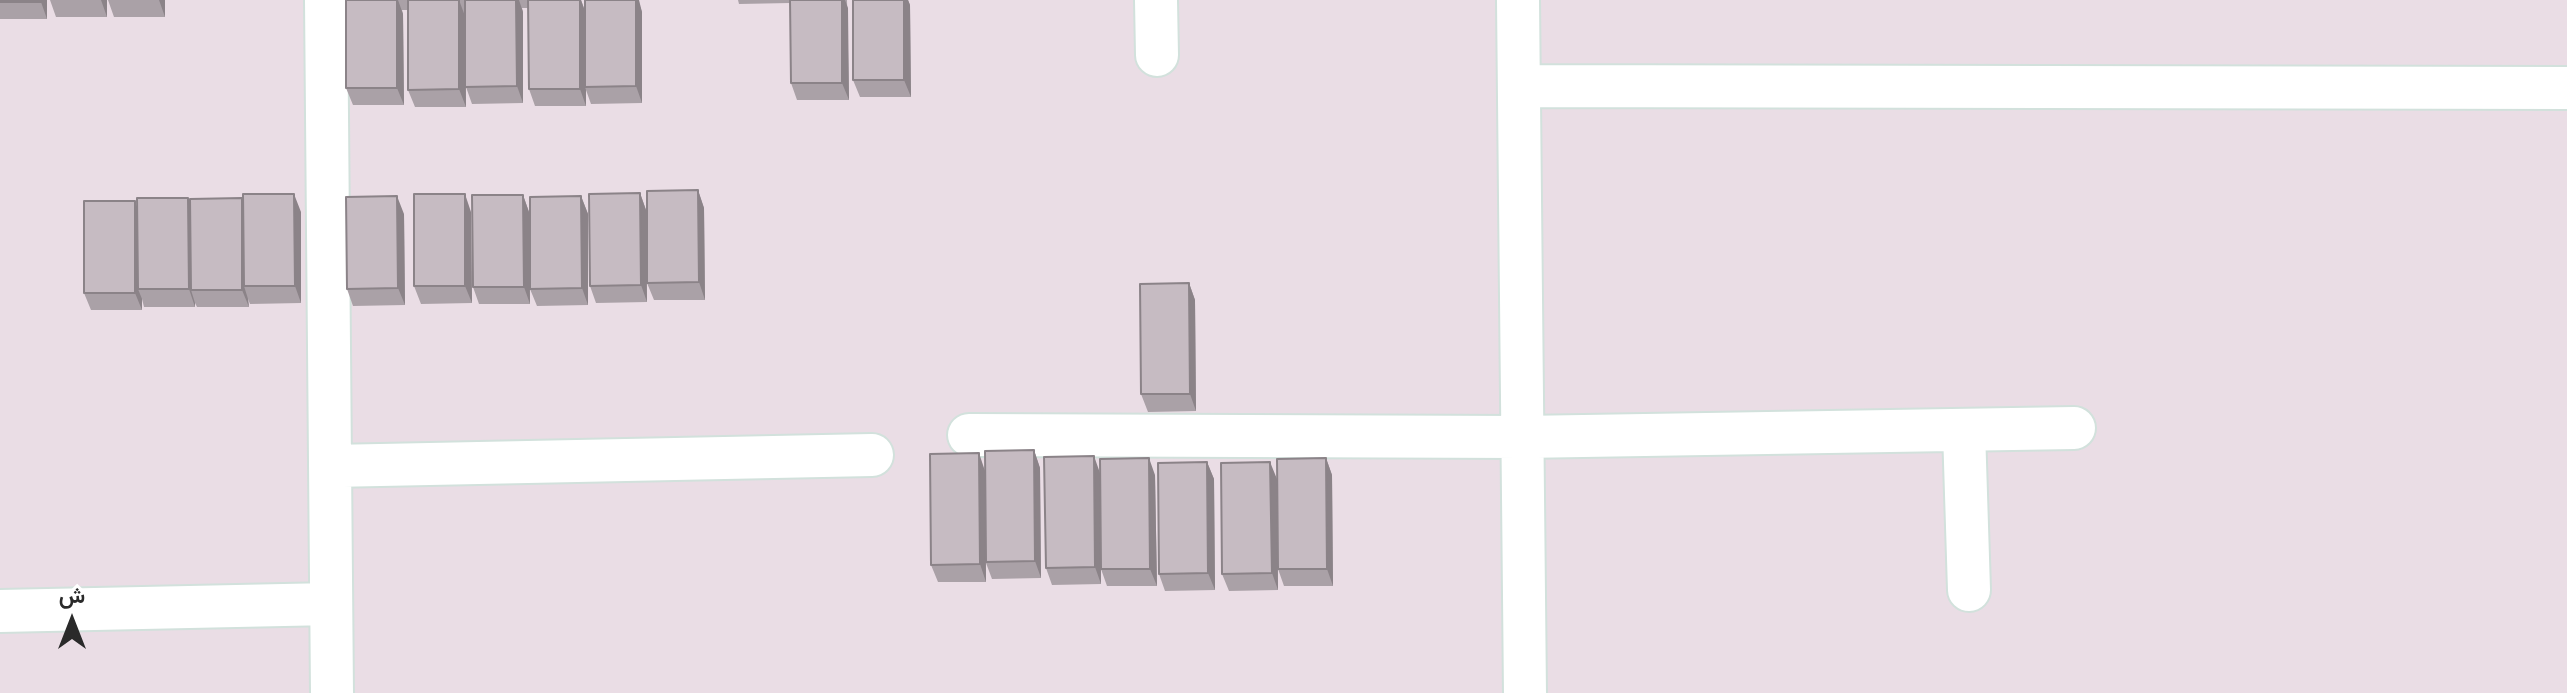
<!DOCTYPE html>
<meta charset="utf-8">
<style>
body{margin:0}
#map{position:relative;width:2567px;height:693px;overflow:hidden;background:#eadde5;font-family:"Sofia Sans Condensed",Vazirmatn,sans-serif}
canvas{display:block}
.north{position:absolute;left:32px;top:581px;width:80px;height:80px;-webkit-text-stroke:6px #fff;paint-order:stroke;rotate:0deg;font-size:22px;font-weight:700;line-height:32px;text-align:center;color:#2a2a2a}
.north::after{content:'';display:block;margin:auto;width:28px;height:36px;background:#2a2a2a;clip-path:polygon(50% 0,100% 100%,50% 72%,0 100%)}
</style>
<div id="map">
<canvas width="2567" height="693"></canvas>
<div class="north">ش</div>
</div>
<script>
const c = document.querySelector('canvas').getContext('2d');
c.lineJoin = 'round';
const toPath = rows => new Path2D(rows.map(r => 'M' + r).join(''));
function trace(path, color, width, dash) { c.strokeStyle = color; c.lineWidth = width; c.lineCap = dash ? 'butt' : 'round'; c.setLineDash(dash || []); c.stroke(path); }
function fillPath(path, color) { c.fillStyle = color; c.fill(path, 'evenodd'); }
const minor = toPath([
 [326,0,332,693],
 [1156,0,1157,55],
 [1518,0,1525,693],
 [1519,86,2567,88],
 [1964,430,1969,590],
 [969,435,1522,437,2074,428],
 [331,466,872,455],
 [0,611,331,604]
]);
trace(minor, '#d2e1dc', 46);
trace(minor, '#fff', 42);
fillPath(toPath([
 [0,0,47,0,47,19,0,19],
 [50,0,107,0,107,17,56,17],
 [108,0,165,0,165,17,114,17],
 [346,0,581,0,585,11,639,4,642,12,642,103,591,104,586,90,586,106,535,106,529,89,528,8,522,8,523,12,523,103,472,104,466,87,466,107,415,107,408,90,408,10,402,10,403,14,404,105,353,105,346,88],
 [738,0,847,0,849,100,797,100,791,83,790,3,739,4],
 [853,0,908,0,910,5,911,97,860,97,853,80],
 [698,190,704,208,705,300,654,300,647,283],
 [640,193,646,210,647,302,596,303,590,286],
 [523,195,529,212,530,304,479,304,473,287],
 [581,196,588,214,588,305,537,306,530,289],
 [188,198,190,202,242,198,243,203,301,212,301,303,250,304,248,299,249,307,197,307,195,303,195,307,144,307,142,299,142,310,91,310,84,293,138,209],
 [471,212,472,303,421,304,414,286],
 [404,214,405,305,353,306,347,289],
 [1189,283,1195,300,1196,411,1148,412,1141,394],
 [1034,450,1040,468,1041,578,992,579,986,563,986,582,938,582,931,565,985,469],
 [1326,458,1332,475,1333,586,1284,586,1278,569,1278,590,1229,591,1222,574,1277,479],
 [1207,462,1214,479,1215,590,1165,591,1159,574],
 [1100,473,1155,475,1157,586,1107,586,1101,569,1101,584,1052,585,1046,568]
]), '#aaa1a7');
fillPath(toPath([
 [40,0,47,0,47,19,41,2],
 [101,0,107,0,107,17],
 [159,0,165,0,165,17],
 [397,0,398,0,403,14,404,105,397,88],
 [459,0,465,16,466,107,459,89],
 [516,0,519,0,523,12,523,103,517,86],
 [580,0,581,0,586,14,585,87,586,90,586,106,580,89],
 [636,0,639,0,642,12,642,103,636,86],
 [842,0,845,0,848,8,849,100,842,83],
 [904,0,908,0,910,5,911,97,904,80],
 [698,190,704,208,705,300,699,282],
 [640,193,646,210,647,302,641,285],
 [294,194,301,212,301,303,295,286],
 [465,194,471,212,472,303,465,286],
 [523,195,529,212,530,304,524,287],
 [397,196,404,214,405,305,398,288],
 [581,196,588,214,588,305,582,288],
 [188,198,195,215,191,290,195,303,195,307,189,289],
 [242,198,248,216,244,286,248,299,249,307,242,290],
 [135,201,141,218,138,289,142,299,142,310,135,293],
 [1189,283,1195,300,1196,411,1190,394],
 [1034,450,1040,468,1041,578,1035,561],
 [979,453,985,471,986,582,980,564],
 [1094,456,1100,473,1101,584,1095,567],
 [1149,458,1155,475,1157,586,1150,569],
 [1326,458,1332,475,1333,586,1327,569],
 [1207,462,1214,479,1215,590,1208,573],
 [1270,462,1277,479,1278,590,1272,573]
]), '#8b8388');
const building = toPath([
 [0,0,40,0,41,2,0,2,0,0],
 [346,0,397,0,397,88,346,88,346,0],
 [408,0,459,0,459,89,408,90,408,0],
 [465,0,516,0,517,86,465,87,465,0],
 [528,0,580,0,580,89,529,89,528,0],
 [585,0,636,0,636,86,585,87,585,0],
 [790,0,842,0,842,83,791,83,790,0],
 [853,0,904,0,904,80,853,80,853,0],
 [698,190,699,282,647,283,647,191,698,190],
 [640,193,641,285,590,286,589,194,640,193],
 [243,194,294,194,295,286,244,286,243,194],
 [414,194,465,194,465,286,414,286,414,194],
 [472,195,523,195,524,287,473,287,472,195],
 [397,196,398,288,347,289,346,197,397,196],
 [581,196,582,288,530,289,530,197,581,196],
 [137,198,188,198,189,289,138,289,137,198],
 [242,198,242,290,191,290,190,199,242,198],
 [84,201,135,201,135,293,84,293,84,201],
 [1189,283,1190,394,1141,394,1140,284,1189,283],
 [1034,450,1035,561,986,562,985,451,1034,450],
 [979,453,980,564,931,565,930,454,979,453],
 [1094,456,1095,567,1046,568,1044,457,1094,456],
 [1149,458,1150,569,1101,569,1100,459,1149,458],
 [1326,458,1327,569,1278,569,1277,459,1326,458],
 [1207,462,1208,573,1159,574,1158,463,1207,462],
 [1270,462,1272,573,1222,574,1221,463,1270,462]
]);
fillPath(building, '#c6bbc2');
trace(building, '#8b8388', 2);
</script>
